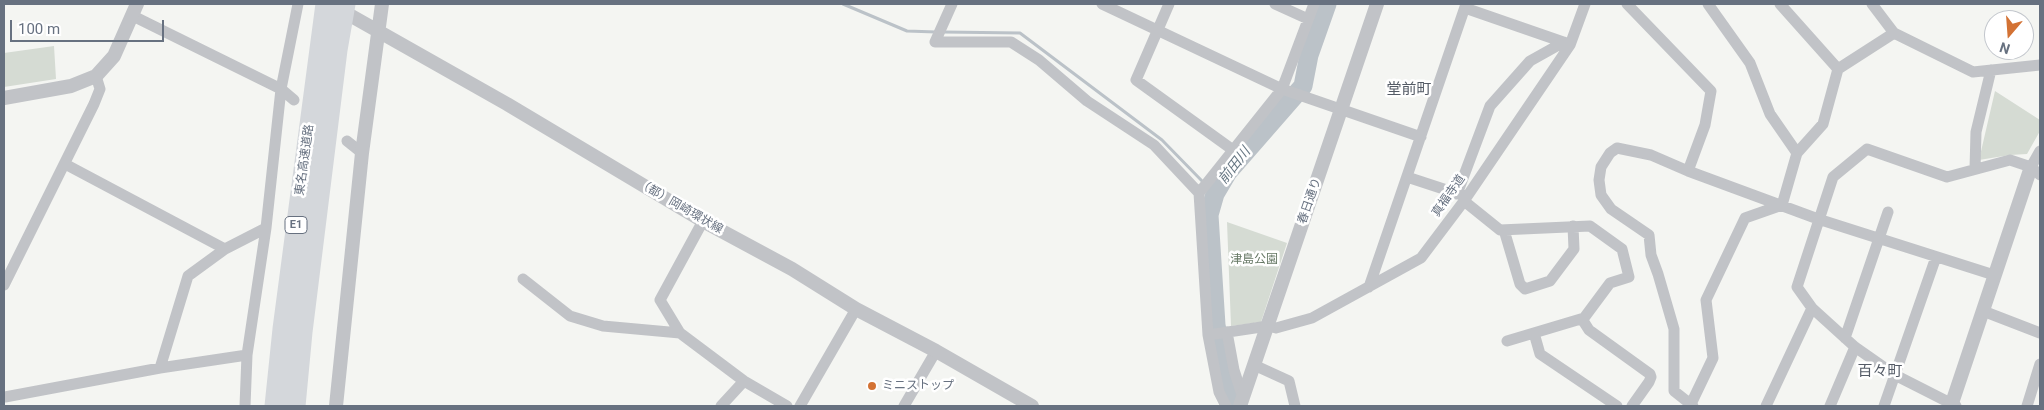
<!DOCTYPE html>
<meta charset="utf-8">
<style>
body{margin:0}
#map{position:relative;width:2044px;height:410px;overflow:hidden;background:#f4f5f2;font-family:Roboto,sans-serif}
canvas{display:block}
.frame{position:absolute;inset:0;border:5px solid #677180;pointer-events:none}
.north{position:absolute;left:1984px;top:10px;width:50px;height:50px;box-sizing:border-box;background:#fff;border:1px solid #c2c6cc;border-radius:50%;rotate:198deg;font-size:14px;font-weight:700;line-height:20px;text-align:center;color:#677180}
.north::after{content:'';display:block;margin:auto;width:18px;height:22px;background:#d37234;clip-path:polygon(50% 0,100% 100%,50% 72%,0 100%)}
.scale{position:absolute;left:10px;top:20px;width:154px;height:22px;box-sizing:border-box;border:2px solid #677180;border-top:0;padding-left:6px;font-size:15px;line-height:18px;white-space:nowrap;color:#677180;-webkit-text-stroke:4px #fff;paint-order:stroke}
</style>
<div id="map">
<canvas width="2044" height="410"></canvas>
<div class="frame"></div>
<div class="north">N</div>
<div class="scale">100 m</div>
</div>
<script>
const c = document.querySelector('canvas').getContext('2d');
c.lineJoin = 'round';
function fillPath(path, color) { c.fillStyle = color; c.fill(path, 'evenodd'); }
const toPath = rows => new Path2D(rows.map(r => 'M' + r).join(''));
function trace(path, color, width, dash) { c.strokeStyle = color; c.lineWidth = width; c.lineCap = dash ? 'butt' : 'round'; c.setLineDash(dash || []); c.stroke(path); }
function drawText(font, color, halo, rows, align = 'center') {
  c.font = font + ' Roboto,"Noto Sans JP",sans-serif'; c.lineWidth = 5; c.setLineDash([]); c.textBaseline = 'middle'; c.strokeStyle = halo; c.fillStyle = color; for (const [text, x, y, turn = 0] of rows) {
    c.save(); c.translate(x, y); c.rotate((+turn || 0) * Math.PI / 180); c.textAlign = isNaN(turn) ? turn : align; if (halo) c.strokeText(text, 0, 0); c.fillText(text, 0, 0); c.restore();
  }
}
fillPath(toPath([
 [54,46,56,79,4,87,4,53],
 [1995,91,2040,120,2040,131,2027,154,2010,155,1979,160],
 [1227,222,1287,243,1261,322,1231,326]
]), '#d5dbd3');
trace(toPath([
 [843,4,907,31,936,32],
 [943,32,1020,33,1162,140,1203,182],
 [1208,186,1215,194]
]), '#bbc2c8', 3);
trace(toPath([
 [1238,406,1228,386,1216,325,1209,215,1215,194,1228,172,1303,86,1309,55,1327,4]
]), '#bbc2c8', 19);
trace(toPath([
 [952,4,935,42,1011,42,1039,60,1087,101,1154,145,1199,193,1208,335,1219,392,1226,406],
 [1102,4,1282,89,1421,137],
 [1169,4,1136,80,1233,150],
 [1275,4,1308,19],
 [1627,4,1711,91,1705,125,1688,171,1818,219,1994,275],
 [1708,4,1750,63,1770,114,1797,153],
 [1780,4,1838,69,1823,124,1797,153,1782,205],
 [1872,4,1894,33,1973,72,2040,65],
 [1465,8,1569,44],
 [133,16,281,89,294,100],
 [1838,69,1894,33],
 [347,141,362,153],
 [65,164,225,249],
 [2031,167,2040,151],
 [1975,169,1976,132,1991,70],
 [1688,171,1651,155,1617,148,1610,153,1601,167,1599,180,1601,195,1611,209,1649,235,1651,255,1658,274,1674,329,1674,391,1693,406],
 [1407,177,1465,196],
 [1199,193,1282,89,1314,4],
 [1457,194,1490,106,1530,61,1564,42],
 [1464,201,1500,230,1590,226,1622,249,1629,277,1610,283,1584,318,1507,341],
 [1504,230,1520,284,1525,289,1550,281,1574,249,1573,226],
 [523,279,570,316,603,326,680,333,744,381,787,406],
 [4,285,94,104,100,89,96,76],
 [1369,287,1466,4],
 [1983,311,2040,333],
 [1582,319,1589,330,1650,374,1651,377,1649,382,1632,406],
 [1227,332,1234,370,1243,398],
 [680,333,660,300,703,221],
 [1534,333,1540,354,1617,406],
 [1208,335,1268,326,1276,328,1312,318,1421,258,1464,201,1570,45,1585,4],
 [1845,338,1888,212],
 [1254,365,1289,381,1295,406],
 [160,368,188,276,225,249,266,228],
 [5,397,160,368,247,355],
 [245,406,247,355,266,228,281,89,298,4],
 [721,406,744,381],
 [800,406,856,309],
 [904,406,936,351],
 [1690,406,1713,358,1706,300,1745,218,1782,205],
 [1766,406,1812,308],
 [1830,406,1855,347],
 [1884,406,1936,257],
 [1956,406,1895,375,1855,347,1812,308,1797,287,1833,177,1867,149,1947,177,2010,160,2031,167,2040,175],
 [2027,406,2040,364]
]), '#c1c3c7', 11);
trace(toPath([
 [339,9,507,104,703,221,792,269,856,309,936,351,1032,406],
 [4,98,71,86,96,76,114,56,137,4],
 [336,406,362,153,382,4],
 [1240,406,1377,4],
 [1951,406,2031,167]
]), '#c1c3c7', 14);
trace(toPath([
 [275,406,283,329,326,4],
 [295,406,302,332,337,50,345,4]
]), '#d4d7db', 21);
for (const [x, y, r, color] of [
 [872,386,5,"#d37234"]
]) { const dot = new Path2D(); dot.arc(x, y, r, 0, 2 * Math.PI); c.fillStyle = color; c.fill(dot); trace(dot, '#fff', 2); }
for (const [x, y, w] of [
 [296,225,22]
]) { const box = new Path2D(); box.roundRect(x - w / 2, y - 8.5, w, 17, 4); c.fillStyle = '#fff'; c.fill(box); trace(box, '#677180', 1); }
drawText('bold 11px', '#677180', null, [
 ["E1",296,225]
]);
drawText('12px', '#677180', '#fff', [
 ["東名高速道路",305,160,-82],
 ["真福寺道",1449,196,-55],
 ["春日通り",1310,201,-71],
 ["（都）岡崎環状線",680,207,30]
]);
drawText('12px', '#667865', '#fff', [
 ["津島公園",1254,260]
]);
drawText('12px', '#677180', '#fff', [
 ["ミニストップ",882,386]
], 'left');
drawText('italic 14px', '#687884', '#fff', [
 ["前田川",1235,166,-52]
]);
drawText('15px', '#545b66', '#fff', [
 ["堂前町",1409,90],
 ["百々町",1880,372]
]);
</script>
